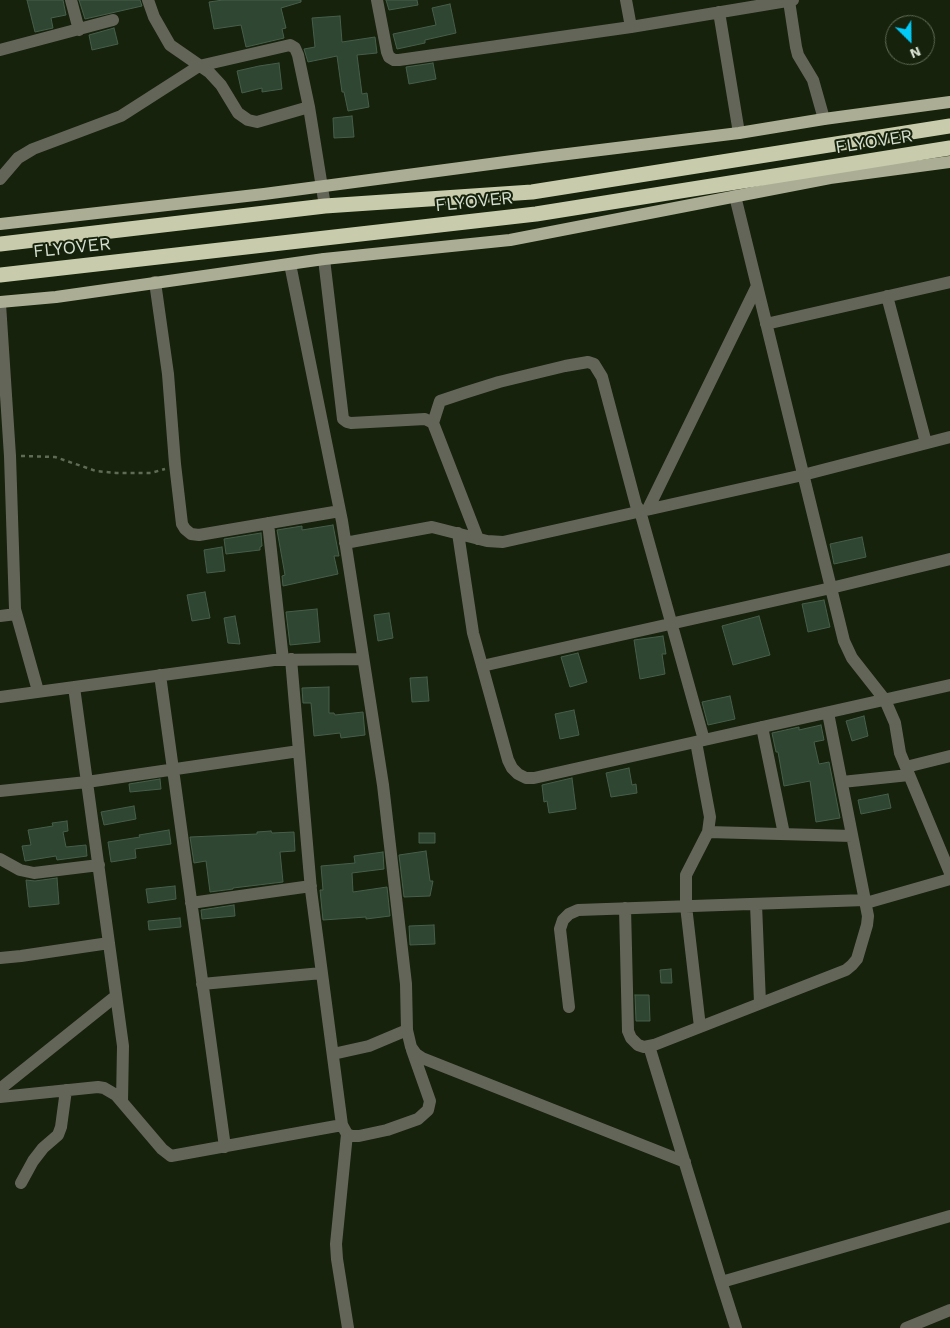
<!DOCTYPE html>
<style>
body{margin:0}
#map{position:relative;width:950px;height:1328px;overflow:hidden;background:#16220b;font-family:"Work Sans",sans-serif}
canvas{display:block}
.north{position:absolute;left:885px;top:15px;width:50px;height:50px;box-sizing:border-box;background:#16220b;border:1px solid #626d59;border-radius:50%;rotate:157deg;font-size:14px;font-weight:700;line-height:20px;text-align:center;color:#d5decf}
.north::after{content:'';display:block;margin:auto;width:18px;height:22px;background:#03cbf9;clip-path:polygon(50% 0,100% 100%,50% 72%,0 100%)}
</style>
<div id="map">
<canvas width="950" height="1328"></canvas>
<div class="north">N</div>
</div>
<script>
const c = document.querySelector('canvas').getContext('2d');
c.lineJoin = 'round';
function fillPath(path, color) { c.fillStyle = color; c.fill(path, 'evenodd'); }
const toPath = rows => new Path2D(rows.map(r => 'M' + r).join(''));
function trace(path, color, width, dash) { c.strokeStyle = color; c.lineWidth = width; c.lineCap = dash ? 'butt' : 'round'; c.setLineDash(dash || []); c.stroke(path); }
function drawText(font, color, halo, rows, align = 'center') {
  c.font = font + ' "Work Sans",sans-serif'; c.lineWidth = 4; c.setLineDash([]); c.textBaseline = 'middle'; c.strokeStyle = halo; c.fillStyle = color; for (const [text, x, y, turn = 0] of rows) {
    c.save(); c.translate(x, y); c.rotate((+turn || 0) * Math.PI / 180); c.textAlign = isNaN(turn) ? turn : align; if (halo) c.strokeText(text, 0, 0); c.fillText(text, 0, 0); c.restore();
  }
}
const building = toPath([
 [27,0,63,0,66,15,51,18,53,28,35,32,27,0],
 [79,0,140,0,142,6,85,19,79,0],
 [223,0,301,0,301,2,281,8,286,28,282,29,284,38,246,47,241,25,214,29,209,2,223,0],
 [386,0,417,0,418,5,389,10,386,0],
 [450,4,456,33,425,40,425,43,397,49,393,34,436,25,432,8,450,4],
 [340,16,342,42,375,37,377,53,357,55,362,94,367,93,369,107,348,111,344,92,342,92,337,56,308,62,304,49,315,47,312,18,340,16],
 [114,28,118,44,92,50,89,35,114,28],
 [279,63,282,89,262,92,262,88,242,93,237,71,259,66,279,63],
 [433,63,436,79,409,84,406,67,433,63],
 [352,116,354,137,334,138,333,118,352,116],
 [333,525,339,556,334,556,338,574,283,586,282,576,285,575,277,530,302,526,302,530,333,525],
 [261,533,262,546,260,547,260,550,226,554,224,539,261,533],
 [862,537,866,557,834,564,830,544,862,537],
 [222,547,225,571,207,573,204,550,222,547],
 [205,592,210,618,192,621,187,595,205,592],
 [824,600,830,627,808,632,802,604,824,600],
 [317,609,320,642,290,645,286,612,317,609],
 [389,613,393,638,378,641,374,615,389,613],
 [235,616,240,644,228,643,224,618,235,616],
 [759,616,770,655,733,665,722,626,759,616],
 [663,636,666,654,662,654,665,674,640,679,634,640,663,636],
 [578,653,587,682,570,687,561,657,578,653],
 [427,677,429,701,412,702,410,678,427,677],
 [329,687,329,713,334,713,335,715,363,712,365,735,341,738,340,733,314,736,311,703,303,703,302,688,329,687],
 [730,696,735,719,708,725,702,702,730,696],
 [574,710,579,735,560,739,555,714,574,710],
 [864,716,868,736,852,741,846,721,864,716],
 [821,725,824,740,814,742,819,764,829,762,840,818,816,822,810,781,784,786,778,752,776,752,772,733,799,727,799,730,821,725],
 [629,768,632,785,636,784,637,793,611,797,606,773,629,768],
 [572,778,576,809,549,813,547,801,544,802,542,785,572,778],
 [160,779,161,789,130,792,129,784,160,779],
 [888,794,891,808,861,814,858,800,888,794],
 [134,806,136,819,104,825,101,812,134,806],
 [67,821,68,831,63,832,66,847,86,845,87,856,57,860,56,856,25,861,22,846,31,845,28,830,53,826,52,823,67,821],
 [169,830,171,844,135,849,136,858,111,862,108,842,140,837,139,835,169,830],
 [271,831,272,833,294,832,295,851,280,852,283,882,233,888,233,889,210,892,206,861,194,863,190,837,257,834,257,832,271,831],
 [419,833,435,833,435,843,419,843,419,833],
 [426,851,430,881,433,881,430,896,404,897,399,855,426,851],
 [383,852,384,869,352,873,353,892,387,887,390,916,366,919,366,917,323,920,320,890,323,890,321,866,355,863,354,856,383,852],
 [57,878,59,904,29,907,26,880,35,881,57,878],
 [175,886,176,899,148,903,146,889,175,886],
 [234,905,235,916,202,919,201,910,234,905],
 [180,918,181,927,149,930,148,921,180,918],
 [434,925,435,944,410,945,409,926,434,925],
 [671,969,672,983,661,983,660,970,671,969],
 [635,995,649,995,650,1021,636,1021,635,995]
]);
fillPath(building, '#2f4633');
trace(building, '#465e4a', 1);
trace(toPath([
 [21,456,55,457,96,471,116,473,151,473,165,469]
]), '#606b57', 2.5, [4, 4]);
trace(toPath([
 [71,0,79,30],
 [148,0,154,17,170,45,209,72,221,85,238,113,248,120,257,122,309,107],
 [377,0,387,52,389,57,394,60,399,60,631,27,793,0],
 [626,0,631,27],
 [789,1,796,47,798,55,813,80,824,119],
 [719,12,739,133],
 [0,50,113,20],
 [0,179,18,158,33,149,121,116,199,66,290,45,295,48,298,55,309,107,325,206],
 [735,196,844,641,852,658,885,700,895,723,900,753,950,873],
 [324,259,343,419,347,422,351,423,425,419,433,423,478,539],
 [290,264,342,521,383,785,406,984,407,1030,411,1047,416,1054,422,1058,685,1162],
 [155,282,168,374,175,464,182,524,185,529,191,534,199,535,340,511],
 [887,296,926,443],
 [0,304,10,456,15,609,38,691],
 [766,324,950,282],
 [433,423,440,401,464,393,499,382,565,366,588,362,594,364,602,377,636,505,640,511,704,740],
 [648,509,757,286],
 [268,523,283,660],
 [458,533,473,633,508,760,512,768,518,774,526,778,534,778,950,685],
 [345,543,432,527,487,541,503,542,803,475,950,437],
 [0,616,16,614],
 [291,659,311,890,342,1125,347,1134,352,1136,359,1136,387,1130,418,1119,428,1110,430,1101,412,1050],
 [482,666,831,588,950,559],
 [160,675,225,1147],
 [74,687,123,1046,122,1102],
 [0,697,274,660,363,659],
 [762,727,784,834],
 [696,742,710,817,708,832,686,875,686,906,700,1027],
 [906,767,950,756],
 [842,782,909,775],
 [0,791,87,782,299,751],
 [708,832,852,836],
 [0,859,20,870,34,873,99,865],
 [191,903,311,886],
 [866,903,950,879],
 [756,904,760,1003],
 [625,908,628,1031,631,1038,638,1045,644,1047,654,1045,846,970,852,965,857,959,867,925,868,916,828,713],
 [0,958,21,956,109,943],
 [202,984,322,973],
 [569,1007,560,929,563,920,569,914,578,910,865,900],
 [649,1046,721,1281,725,1281,950,1216],
 [333,1054,369,1046,407,1030],
 [0,1089,116,996],
 [0,1097,98,1087,104,1088,116,1095,162,1149,171,1156,342,1125],
 [347,1134,336,1244,337,1259,348,1328],
 [21,1183,33,1161,43,1148,58,1135,61,1127,66,1090],
 [721,1281,736,1328],
 [906,1328,950,1310]
]), '#646559', 12);
trace(toPath([
 [0,224,264,194,543,157,739,133,824,119,950,102],
 [0,302,56,297,324,259,510,240,830,178,950,162]
]), '#abae94', 12);
trace(toPath([
 [0,244,325,206,532,192,950,126],
 [0,275,536,214,950,148]
]), '#c8ccac', 15);
drawText('18px', '#d5decf', '#16220b', [
 ["FLYOVER",874,142,-9],
 ["FLYOVER",474,202,-6],
 ["FLYOVER",72,248,-6]
]);
</script>
